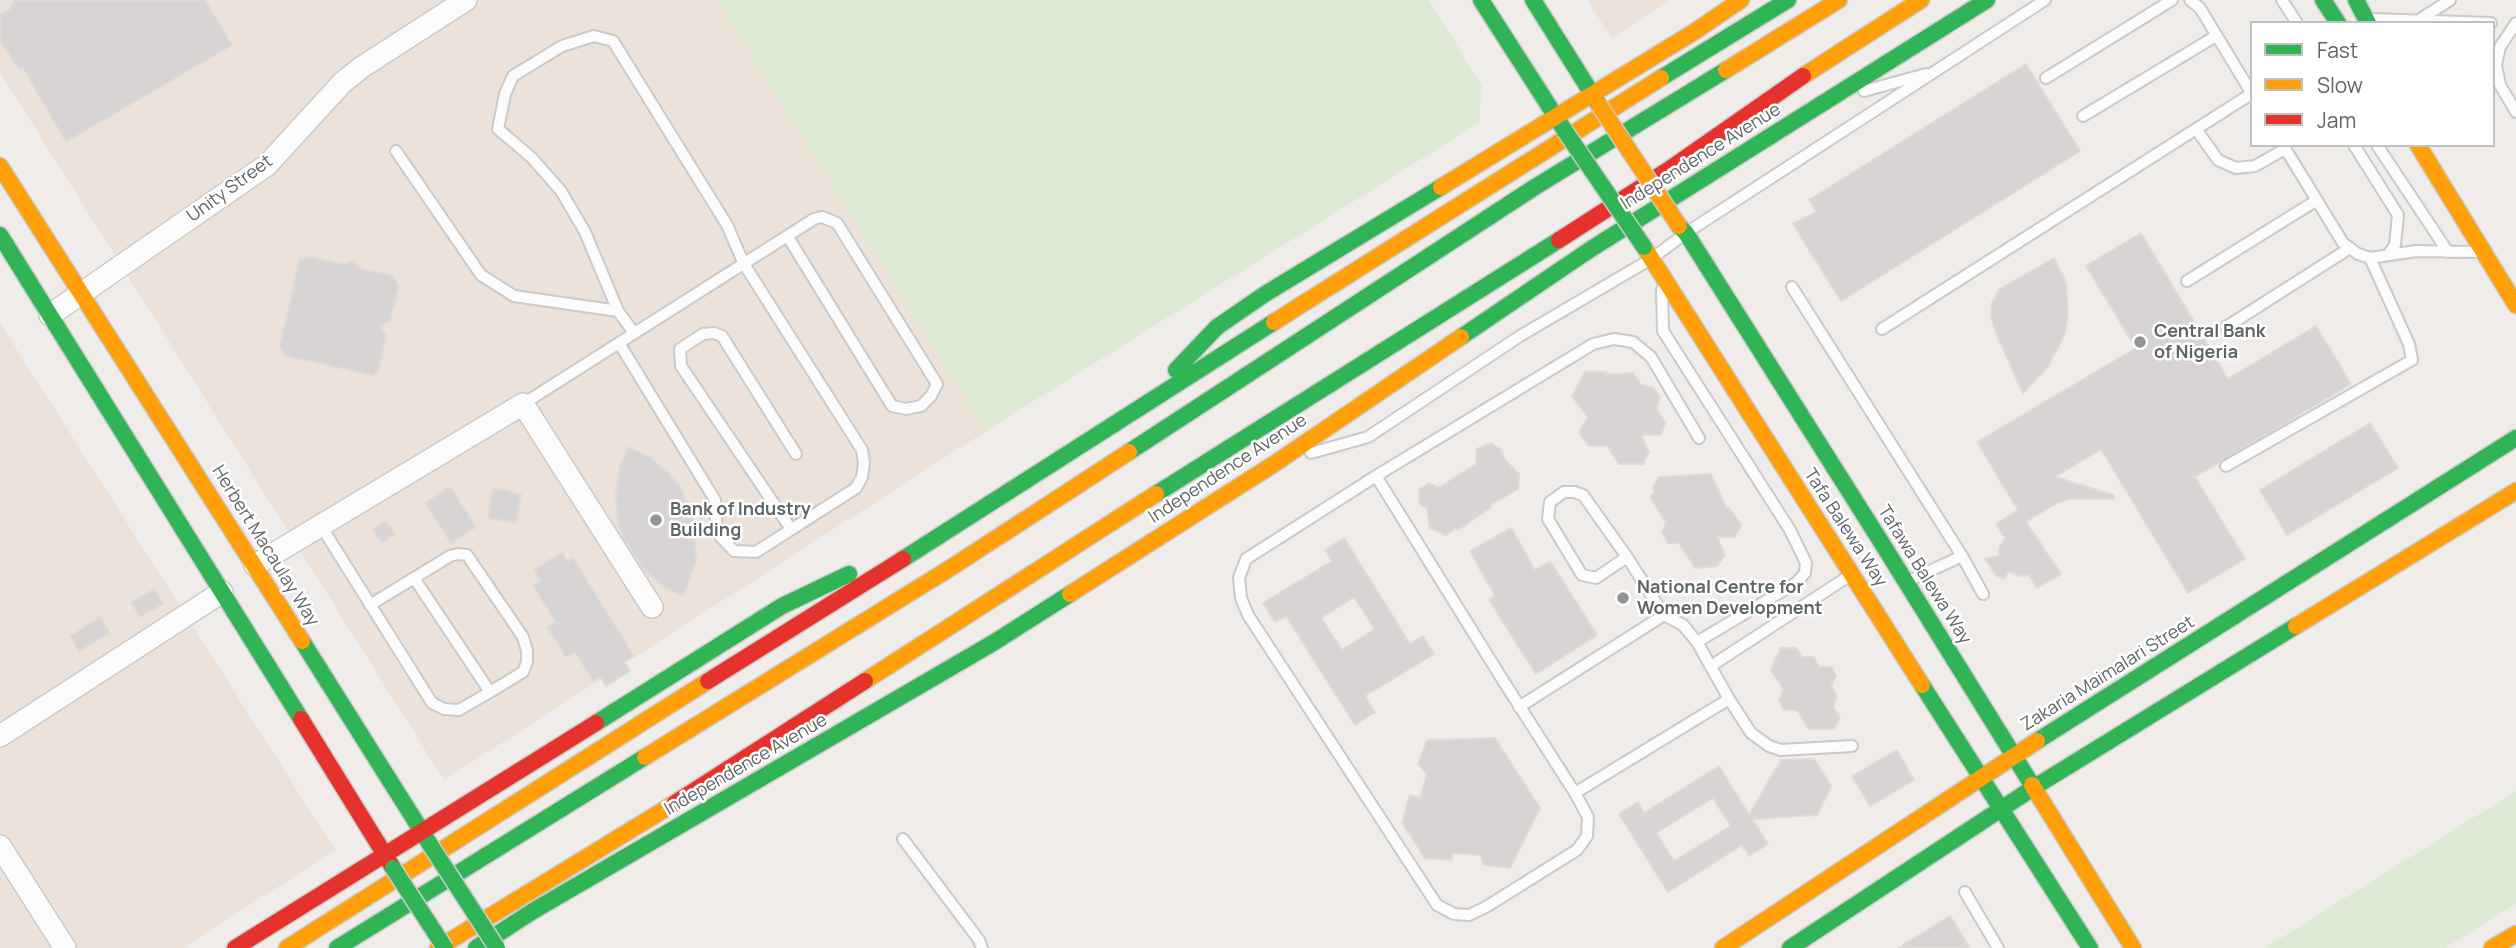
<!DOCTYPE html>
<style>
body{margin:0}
#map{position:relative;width:2516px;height:948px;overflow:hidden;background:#efece9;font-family:Manrope,sans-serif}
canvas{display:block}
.legend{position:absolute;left:2250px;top:21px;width:245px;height:126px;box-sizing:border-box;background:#fff;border:2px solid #bfc2c3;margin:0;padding:9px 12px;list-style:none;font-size:21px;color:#5e6668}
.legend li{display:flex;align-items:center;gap:14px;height:35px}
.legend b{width:35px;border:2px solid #bfc2c3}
</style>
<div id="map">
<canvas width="2516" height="948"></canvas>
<ul class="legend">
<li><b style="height:9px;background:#30b455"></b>Fast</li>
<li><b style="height:9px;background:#ff9f0a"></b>Slow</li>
<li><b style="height:9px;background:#e5322d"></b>Jam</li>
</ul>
</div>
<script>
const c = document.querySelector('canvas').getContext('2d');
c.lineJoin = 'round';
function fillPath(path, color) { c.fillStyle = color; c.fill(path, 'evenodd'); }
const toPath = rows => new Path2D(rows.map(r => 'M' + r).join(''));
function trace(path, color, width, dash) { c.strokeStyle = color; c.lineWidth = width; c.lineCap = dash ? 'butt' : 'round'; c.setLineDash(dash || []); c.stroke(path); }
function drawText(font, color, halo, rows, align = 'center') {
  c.font = font + ' Manrope,sans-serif'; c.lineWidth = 5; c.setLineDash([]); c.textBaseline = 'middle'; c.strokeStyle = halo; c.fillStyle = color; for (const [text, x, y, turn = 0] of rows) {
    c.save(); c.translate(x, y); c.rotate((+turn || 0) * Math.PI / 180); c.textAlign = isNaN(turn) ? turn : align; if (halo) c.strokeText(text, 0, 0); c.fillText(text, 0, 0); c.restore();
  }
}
fillPath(toPath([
 [0,0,717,0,986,431,444,780,0,72],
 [1587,0,1670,0,1612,38],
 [0,323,335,850,183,948,0,948]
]), '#ece2d9');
fillPath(toPath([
 [717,0,1429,0,1482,86,1479,123,986,431],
 [2516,791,2516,904,2445,948,2265,948]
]), '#ddebd4');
const building = toPath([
 [14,0,205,0,232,45,66,142,23,68,19,70,0,40,0,15,10,9,14,0],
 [2026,64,2080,151,1841,301,1793,224,1817,212,1809,200,2026,64],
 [2141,233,2228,379,2316,326,2351,384,2195,477,2245,559,2188,593,2101,449,2055,477,2114,495,2114,499,2071,499,2058,502,2026,522,2061,574,2037,588,2029,575,2019,576,2009,571,2004,579,1996,575,1985,559,1999,556,1999,548,2005,538,1996,524,2018,510,1977,442,2136,348,2086,266,2141,233],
 [310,257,342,264,352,261,359,268,392,276,399,286,390,321,380,326,386,336,379,370,373,375,285,356,280,347,299,260,310,257],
 [2054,258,2066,283,2068,314,2066,328,2062,340,2047,368,2023,393,1996,333,1991,317,1992,303,2000,289,2054,258],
 [1585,371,1607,372,1606,375,1633,373,1641,385,1653,387,1660,397,1656,409,1666,423,1660,435,1641,435,1649,452,1643,464,1619,464,1607,446,1588,446,1579,432,1588,417,1572,396,1585,371],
 [2370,423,2398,468,2287,535,2260,490,2370,423],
 [1491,443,1502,450,1504,459,1519,474,1518,489,1490,505,1491,507,1458,530,1456,528,1446,535,1430,528,1427,509,1419,503,1419,489,1429,483,1438,488,1476,464,1477,449,1491,443],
 [628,447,651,458,670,475,682,490,693,517,696,562,683,596,666,588,645,571,621,534,617,515,616,495,620,465,628,447],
 [1711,474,1726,508,1729,508,1742,525,1734,537,1717,537,1725,555,1717,566,1695,568,1679,543,1668,543,1662,533,1666,522,1650,497,1655,493,1653,488,1659,477,1711,474],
 [450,487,476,527,451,543,425,503,450,487],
 [493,488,521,494,516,523,488,518,493,488],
 [386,521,395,534,382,543,373,529,386,521],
 [1511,528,1535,570,1550,561,1597,635,1536,674,1489,600,1495,596,1470,551,1511,528],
 [1344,538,1410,644,1423,636,1434,654,1365,696,1375,712,1355,725,1286,616,1275,622,1263,603,1332,561,1325,550,1344,538],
 [1354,597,1375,629,1342,650,1321,618,1354,597],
 [562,552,568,561,573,558,634,656,625,662,630,671,606,686,600,677,593,681,575,652,566,657,547,627,556,622,533,586,541,581,534,570,562,552],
 [155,589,163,604,140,617,131,602,155,589],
 [100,617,110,633,79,651,70,636,100,617],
 [1781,648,1796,648,1802,657,1814,657,1819,667,1832,667,1836,677,1831,686,1837,696,1833,707,1840,718,1834,729,1809,729,1797,710,1784,710,1779,700,1784,690,1771,670,1781,648],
 [1495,738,1540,808,1510,868,1483,865,1481,855,1452,853,1452,860,1425,858,1402,823,1410,795,1420,798,1427,774,1418,764,1427,740,1495,738],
 [1897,750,1914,780,1870,806,1852,776,1897,750],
 [1814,759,1831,786,1817,815,1752,819,1768,844,1749,856,1742,845,1668,892,1619,814,1638,802,1644,813,1719,766,1749,815,1781,760,1814,759],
 [1713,798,1731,826,1674,861,1656,833,1713,798],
 [1950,916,1970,948,1898,948,1950,916]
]);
fillPath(building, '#d7d4d3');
trace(building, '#dedbd8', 2);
const lane = toPath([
 [2190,0,2200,8,2252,94],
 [2282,0,2297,23],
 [2372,19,2491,23],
 [2419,20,2450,0],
 [2516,23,2500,47,2496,65,2500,85,2516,112],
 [2046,78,2172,0],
 [1864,91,1926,74],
 [2083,116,2216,36],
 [2196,129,2218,160,2236,168,2255,166,2285,149],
 [2283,145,2343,243,2358,254,2370,258,2416,251,2476,252],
 [2354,145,2398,215,2395,245,2388,255],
 [2377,145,2448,252],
 [396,151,481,275,514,296,618,311,634,333],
 [2187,281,2317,200],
 [1792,287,1962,556,1983,594],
 [1662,290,1663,331,1790,530,1806,563,1805,573,1796,583,1697,642],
 [618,311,585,232,561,191,532,158,498,129,505,94,513,76,562,46,594,36,613,41,727,225,744,264,862,450,864,463,862,477,856,488,756,552,734,551,720,536,716,521,715,500,619,343],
 [2226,327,2350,248],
 [1882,329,2251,94],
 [523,404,814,219,822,217,837,223,937,384,931,396,921,406,906,409,892,406,788,237],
 [1311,453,1368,437,1520,336,1651,259,1686,233,2045,0],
 [2226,466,2412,360,2409,344,2370,258],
 [1376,476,1504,682,1575,793,1588,817,1587,836,1577,850,1486,907,1469,915,1454,914,1437,905,1248,615,1241,598,1239,578,1246,559,1376,476],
 [1376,476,1593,344,1614,339,1633,342,1651,357,1699,438],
 [321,526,432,703,444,709,459,710,490,692,523,672,527,662,527,651,523,637,467,555,458,554,450,556,414,578,490,692],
 [791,529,681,366,680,349,703,334,714,333,722,336,796,454],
 [1908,581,1962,556],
 [370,605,414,578],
 [1711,666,1852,574],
 [1729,699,1751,733,1769,746,1781,750,1852,746],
 [1519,707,1664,615],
 [1575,793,1729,699,1697,642,1683,625,1664,615,1627,557,1583,495,1574,492,1564,492,1550,502,1548,519,1582,575,1596,578,1627,557],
 [903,839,979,940,982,948],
 [1965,892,1998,948]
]);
const street = toPath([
 [50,315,267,165,343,82,362,67,466,0],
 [255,565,523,404,652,607],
 [0,736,222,592],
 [0,846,65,948]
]);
const fast = toPath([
 [1481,0,1565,131],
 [1533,0,1599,105],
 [2323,0,2338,23],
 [2356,0,2368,23],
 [1661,78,1788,0],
 [1679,226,1686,233,1883,545,2032,785],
 [0,235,301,719],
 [1461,337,1591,249,1987,0],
 [1176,370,1217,327,1265,294,1441,187],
 [1129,452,1535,187,1726,70],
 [1156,494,1559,240],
 [903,559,1274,322],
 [302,641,431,846],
 [1922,685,2090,948],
 [596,723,782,606,849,574],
 [2037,741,2516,438],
 [337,948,645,757],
 [476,948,533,911,993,643,1070,594],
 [1790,948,2033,788,2296,626]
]);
const slow = toPath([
 [1726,70,1839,0],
 [1803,76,1921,0],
 [2418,145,2516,305],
 [0,166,302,641],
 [1441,187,1694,32,1741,0],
 [1644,247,1922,685],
 [1274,322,1661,78],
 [1070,594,1274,464,1461,337],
 [2296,626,2516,491],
 [865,681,1156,494],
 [645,757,952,567,1129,452],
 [2032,785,2133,948],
 [287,948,708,681],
 [438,948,675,803],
 [1723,948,2037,741],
 [2492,948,2516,934]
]);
const jam = toPath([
 [1559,240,1668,170,1803,76],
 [708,681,903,559],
 [301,719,393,868],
 [675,803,865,681],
 [235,948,596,723]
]);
trace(lane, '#c9cac9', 14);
trace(street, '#c9cac9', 24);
trace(fast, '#cbcbcb', 19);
trace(slow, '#cbcbcb', 19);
trace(jam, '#cbcbcb', 19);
trace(lane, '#fdfcfc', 10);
trace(street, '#fdfcfc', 21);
trace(fast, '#30b455', 16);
trace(slow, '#ff9f0a', 16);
trace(jam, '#e5322d', 16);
const fastBridge = toPath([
 [1565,131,1644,247],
 [431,846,497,948],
 [393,868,445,948]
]);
const slowBridge = toPath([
 [1599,105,1679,226]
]);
trace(fastBridge, '#cbcbcb', 19, []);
trace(slowBridge, '#cbcbcb', 19, []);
trace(fastBridge, '#30b455', 16);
trace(slowBridge, '#ff9f0a', 16);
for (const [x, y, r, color] of [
 [2140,342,7,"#919595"],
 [656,520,7,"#919595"],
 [1623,598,7,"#919595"]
]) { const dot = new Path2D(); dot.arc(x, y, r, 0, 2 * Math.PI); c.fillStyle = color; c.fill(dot); trace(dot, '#fff', 2.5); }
drawText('18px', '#5e6668', '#fff', [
 ["Independence Avenue",1701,157,-32],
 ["Unity Street",230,189,-36],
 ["Independence Avenue",1228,469,-33],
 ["Tafa Balewa Way",1845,528,57],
 ["Herbert Macaulay Way",265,546,58],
 ["Tafawa Balewa Way",1924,575,58],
 ["Zakaria Maimalari Street",2108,674,-32],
 ["Independence Avenue",746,765,-30]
]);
drawText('bold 18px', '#5e6668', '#fff', [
 ["Central Bank",2154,332],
 ["of Nigeria",2154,353],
 ["Bank of Industry",670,510],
 ["Building",670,531],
 ["National Centre for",1637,588],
 ["Women Development",1637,609]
], 'left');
</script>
